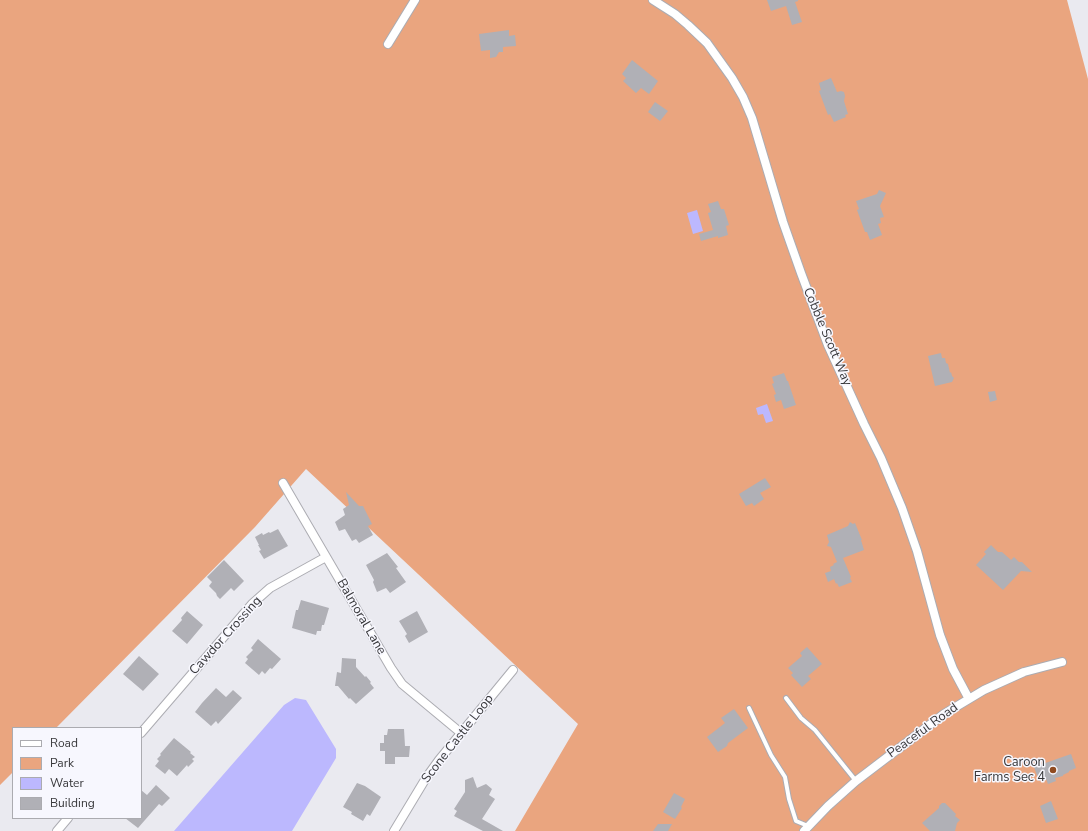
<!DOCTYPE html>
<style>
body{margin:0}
#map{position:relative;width:1088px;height:831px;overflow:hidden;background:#eaeaf0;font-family:"Nunito Sans",sans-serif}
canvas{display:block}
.legend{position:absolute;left:12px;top:727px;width:130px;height:92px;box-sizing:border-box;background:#f7f7fe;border:1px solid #ababb0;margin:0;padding:5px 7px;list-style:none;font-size:12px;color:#38383b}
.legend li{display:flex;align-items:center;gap:8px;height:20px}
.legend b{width:20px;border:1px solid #ababb0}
</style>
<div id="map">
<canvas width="1088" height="831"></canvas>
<ul class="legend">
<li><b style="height:5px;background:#fff"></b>Road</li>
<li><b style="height:11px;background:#eaa57f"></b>Park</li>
<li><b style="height:11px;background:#bcb8fe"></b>Water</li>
<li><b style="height:11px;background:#b0b0b6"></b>Building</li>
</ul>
</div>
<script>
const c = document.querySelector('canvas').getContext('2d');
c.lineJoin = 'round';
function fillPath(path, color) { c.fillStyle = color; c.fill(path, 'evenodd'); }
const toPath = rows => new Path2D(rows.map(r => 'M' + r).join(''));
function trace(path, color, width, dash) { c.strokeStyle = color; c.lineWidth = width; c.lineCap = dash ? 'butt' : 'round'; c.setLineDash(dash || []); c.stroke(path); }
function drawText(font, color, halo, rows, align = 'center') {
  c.font = font + ' "Nunito Sans",sans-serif'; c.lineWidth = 3; c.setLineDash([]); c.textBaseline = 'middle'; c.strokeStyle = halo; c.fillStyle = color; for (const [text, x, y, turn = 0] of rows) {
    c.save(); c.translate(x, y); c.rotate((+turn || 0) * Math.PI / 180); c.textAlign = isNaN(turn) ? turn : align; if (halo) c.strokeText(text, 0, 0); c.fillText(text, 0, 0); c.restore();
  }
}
fillPath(toPath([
 [0,0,1067,0,1088,79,1088,831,515,831,578,724,306,469,255,527,56,728,13,728,13,772,0,785]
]), '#eaa57f');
fillPath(toPath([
 [697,210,703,231,693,234,687,213],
 [767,404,773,421,766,423,763,414,758,415,756,408],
 [295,698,306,700,336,749,336,758,292,831,174,831,284,705]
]), '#bcb8fe');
fillPath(toPath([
 [767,0,798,0,798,1,795,2,802,22,792,25,786,6,771,11],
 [509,30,509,36,515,35,516,46,503,47,503,52,499,52,496,57,490,58,490,50,481,51,479,34],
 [632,60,658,81,649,94,641,88,636,93,623,81,626,78,622,74],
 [831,78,837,92,841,91,844,92,845,96,844,101,848,114,845,115,846,117,834,122,830,114,828,115,819,91,821,90,819,83],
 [655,102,668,111,660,121,648,112],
 [879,190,886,193,880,206,884,217,880,218,881,223,878,224,882,235,870,240,867,232,865,232,857,210,859,209,856,201,877,194],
 [718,201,721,209,724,209,729,225,726,226,728,235,718,238,718,236,701,241,699,234,713,230,708,213,711,212,708,204],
 [941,353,942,358,945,358,946,363,948,364,950,373,951,372,952,376,954,378,952,382,935,386,928,356],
 [784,373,787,381,788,381,796,405,784,409,781,400,776,402,774,395,776,394,772,384,774,383,772,377],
 [995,391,997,400,990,402,988,392],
 [765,478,771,487,760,493,764,499,754,506,752,503,746,506,739,494],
 [346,492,359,506,363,506,372,524,368,526,373,535,359,543,356,539,352,541,345,529,339,531,335,522,345,515,343,509,349,505],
 [850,522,853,524,855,523,862,540,861,540,864,550,843,558,851,577,850,578,852,582,839,587,837,583,836,584,834,579,828,582,825,573,831,571,830,567,834,565,833,564,837,562,831,547,827,546,829,542,827,535,848,526],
 [278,529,288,546,264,559,259,551,261,550,258,545,259,545,255,537,262,533,263,535,269,532,270,533],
 [991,545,998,552,1002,552,1011,560,1014,557,1019,562,1022,562,1032,572,1021,571,1003,590,976,565,986,554,984,552],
 [387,553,398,567,396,568,406,582,390,593,386,588,377,592,373,582,374,580,366,565],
 [224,560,244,581,234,591,231,588,220,599,217,596,216,593,209,586,212,582,207,577],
 [301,600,329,608,324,625,322,625,321,631,317,631,316,635,292,628,296,610,298,610],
 [187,611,203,625,187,644,172,631,182,620,181,618],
 [417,611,428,632,409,643,405,636,407,634,399,621],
 [258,639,281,659,272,669,270,668,265,674,262,671,259,675,245,663,248,659,246,657,253,650,251,648],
 [807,647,822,664,808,676,811,679,802,687,791,675,793,673,788,668,802,656,800,653],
 [139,656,159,674,143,691,123,674],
 [342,658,356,659,356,667,365,677,366,676,371,682,370,683,374,688,356,704,350,698,349,699,338,686,335,686,337,672,341,673],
 [216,688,226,697,233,690,242,698,218,724,216,721,211,726,195,712,202,703],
 [734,709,748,728,728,743,727,746,718,752,707,737,725,723,721,718],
 [388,729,404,729,405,746,410,746,409,757,395,757,395,764,385,764,385,751,380,751,380,743,384,743,384,735,387,735],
 [174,738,191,752,190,753,195,757,192,759,194,761,188,767,187,765,177,776,169,769,165,774,155,766,159,761,157,759,161,755,160,754],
 [1071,754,1076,768,1069,771,1069,772,1063,775,1063,776,1055,778,1056,781,1048,784,1046,779,1039,781,1034,767],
 [473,777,477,788,486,784,492,789,489,795,495,799,482,819,503,831,483,831,454,816,457,811,454,809,465,792,465,780],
 [357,783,365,786,381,797,370,816,367,814,363,821,351,814,352,812,343,807],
 [156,785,170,798,162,806,159,804,138,828,125,818,141,818,141,790,147,795],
 [674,793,685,799,681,807,682,808,675,819,663,812],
 [1051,801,1058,819,1046,823,1040,806],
 [942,803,945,803,956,814,955,816,960,820,957,823,955,831,930,831,922,823,939,808,939,806],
 [658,824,672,824,668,831,653,831]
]), '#b0b0b6');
const service = toPath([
 [786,698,801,718,815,730,856,781],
 [749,708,771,755,785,777,789,799,796,821,808,826]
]);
const minor = toPath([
 [653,0,675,14,688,25,707,43,732,78,743,97,752,118,783,222,801,273,828,345,864,424,881,458,902,508,917,551,940,635,953,669,969,699],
 [388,44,415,0],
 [283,483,391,668,402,684,461,733],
 [141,733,252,604,270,588,326,557],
 [57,831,68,818],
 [394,831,426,778,439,760,513,670],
 [804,831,828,806,856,781,944,714,984,690,1024,672,1062,662]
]);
trace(service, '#acacb2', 6);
trace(minor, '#acacb2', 10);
trace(service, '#fff', 4);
trace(minor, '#fff', 8);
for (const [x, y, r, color] of [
 [1053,770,4,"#904b20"]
]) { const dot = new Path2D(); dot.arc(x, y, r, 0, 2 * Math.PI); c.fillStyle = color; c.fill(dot); trace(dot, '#f7f7fe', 1.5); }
drawText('13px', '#38383b', '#f7f7fe', [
 ["Cobble Scott Way",827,337,67],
 ["Balmoral Lane",361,617,60],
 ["Cawdor Crossing",226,636,-48],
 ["Peaceful Road",923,731,-36],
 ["Scone Castle Loop",458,739,-52]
]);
drawText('13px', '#38383b', '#f7f7fe', [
 ["Caroon",1045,763],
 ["Farms Sec 4",1045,778]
], 'right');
</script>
